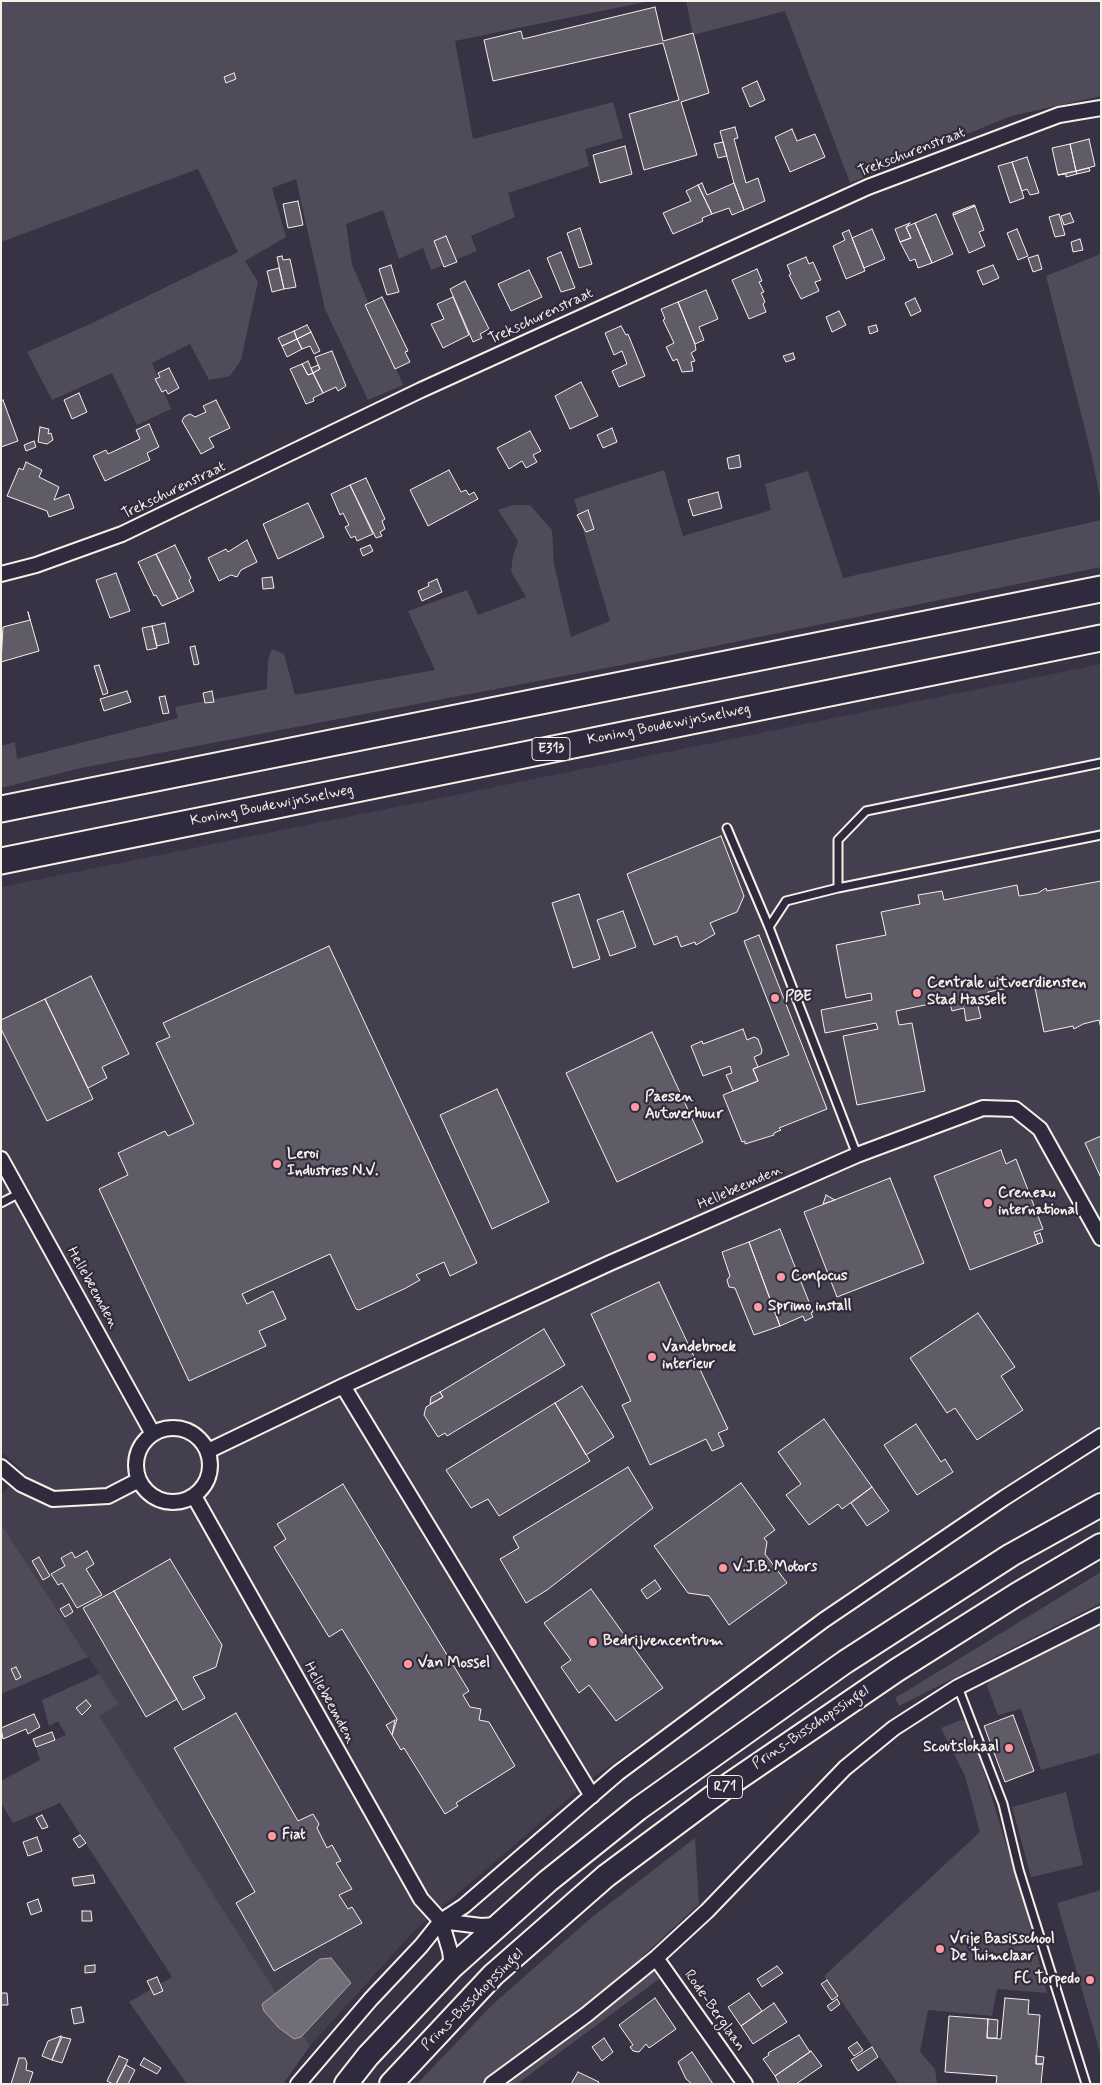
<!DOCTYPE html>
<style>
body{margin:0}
#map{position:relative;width:1102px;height:2085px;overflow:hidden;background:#373244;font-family:Mynerve,sans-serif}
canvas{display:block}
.frame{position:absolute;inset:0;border:2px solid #f4f1e8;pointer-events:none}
</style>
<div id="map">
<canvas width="1102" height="2085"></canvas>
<div class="frame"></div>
</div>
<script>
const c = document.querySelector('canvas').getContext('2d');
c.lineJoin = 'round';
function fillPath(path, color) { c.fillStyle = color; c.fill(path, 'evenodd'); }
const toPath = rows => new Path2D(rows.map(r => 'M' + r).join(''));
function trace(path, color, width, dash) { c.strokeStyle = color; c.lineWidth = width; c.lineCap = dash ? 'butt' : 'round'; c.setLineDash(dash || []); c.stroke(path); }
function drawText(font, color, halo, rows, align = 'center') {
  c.font = font + ' Mynerve,sans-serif'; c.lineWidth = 4.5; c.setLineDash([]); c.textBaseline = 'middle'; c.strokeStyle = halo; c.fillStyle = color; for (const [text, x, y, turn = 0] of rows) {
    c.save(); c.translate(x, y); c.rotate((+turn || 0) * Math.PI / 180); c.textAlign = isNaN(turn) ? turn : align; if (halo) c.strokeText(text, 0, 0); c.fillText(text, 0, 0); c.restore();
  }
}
fillPath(toPath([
 [1101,664,1101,1431,991,1498,595,1776,414,1931,310,2046,98,1716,119,1704,1,1524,1,1495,23,1471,1,1452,1,887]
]), '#433f4e');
fillPath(toPath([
 [1,1,650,1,455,41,473,139,613,102,623,138,585,149,589,166,508,193,515,217,471,236,477,251,431,270,423,248,399,259,383,210,346,224,352,264,403,385,368,400,325,309,296,179,272,188,286,237,245,261,258,282,241,360,230,376,209,380,190,344,152,363,171,409,137,425,112,373,52,400,27,352,90,324,238,252,198,169,1,242],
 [686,1,1101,1,1101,96,1011,116,850,183,785,11,693,35],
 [1101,254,1101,502,1091,453,1046,276],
 [664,470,683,536,771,510,765,484,808,471,843,578,1101,520,1101,567,622,665,81,768,1,788,1,746,15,742,17,759,178,718,175,707,267,689,268,660,272,649,284,654,295,695,435,670,408,611,467,590,478,615,526,597,511,572,513,556,518,541,498,510,513,505,530,505,552,530,554,564,571,637,610,621,574,499],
 [1,1524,88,1657,1,1694],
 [1101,1572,1101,1603,899,1706,895,1698],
 [1101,1625,1101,1753,1041,1770,1021,1709,998,1715,987,1686,990,1680],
 [99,1674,119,1704,99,1716,310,2046,283,2084,187,2084,129,2002,172,1977,60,1803,13,1823,1,1803,1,1781,40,1760,36,1748,66,1735,58,1721,49,1726,42,1700],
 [961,1720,966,1721,975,1743,1023,1899,1047,1993,997,1989,992,2016,928,2010,920,2052,935,2069,937,2083,898,2084,824,1976,980,1832,965,1776,941,1728],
 [1066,1792,1083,1865,1031,1877,1012,1807],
 [695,1838,699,1904,642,1957,659,1979,517,2084,417,2084,492,2005,592,1917],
 [1101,1890,1101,2056,1057,1903]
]), '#504b59');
const water = toPath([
 [331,1958,351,1983,301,2037,294,2039,278,2027,264,2011,262,2004,320,1959,331,1958]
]);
fillPath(water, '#726e77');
trace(water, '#a6a2a4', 1);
const building = toPath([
 [655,7,663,41,693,33,709,93,681,102,697,155,644,170,629,114,679,100,663,43,493,81,484,40,521,31,523,39,655,7],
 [234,73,236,79,226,83,224,77,234,73],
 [757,81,765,100,750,107,742,88,757,81],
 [735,127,738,138,734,139,746,183,758,178,765,201,744,210,734,183,720,131,735,127],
 [792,129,797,141,815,134,825,157,790,172,775,137,792,129],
 [1089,139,1095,166,1076,171,1070,144,1089,139],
 [723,142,727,156,718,158,714,144,723,142],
 [1070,144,1076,171,1058,175,1052,148,1070,144],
 [625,146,632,174,600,183,593,155,625,146],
 [1027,157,1039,193,1030,195,1027,189,1022,191,1012,162,1027,157],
 [1012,162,1024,198,1010,203,998,166,1012,162],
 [1089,168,1090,171,1077,174,1076,171,1089,168],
 [1076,171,1077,174,1066,177,1066,174,1058,175,1076,171],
 [702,183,707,195,734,183,744,210,732,215,729,208,712,214,698,185,702,183],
 [698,185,712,214,702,218,703,221,673,234,663,213,691,201,686,191,698,185],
 [298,201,303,225,288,228,283,204,298,201],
 [974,205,975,206,953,215,953,213,974,205],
 [975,206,984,230,979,232,985,246,969,253,953,215,975,206],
 [1070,213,1074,222,1064,225,1061,216,1070,213],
 [936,214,953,254,932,263,915,223,936,214],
 [1059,214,1065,235,1055,237,1049,217,1059,214],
 [910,223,906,227,911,238,900,242,895,229,910,223],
 [915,223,932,263,918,268,915,259,910,261,900,242,911,238,906,227,915,223],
 [580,228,592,264,579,268,567,233,580,228],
 [872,229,885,259,864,268,852,238,872,229],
 [1017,229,1028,256,1018,260,1007,233,1017,229],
 [849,230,865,271,846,279,833,246,845,240,842,233,849,230],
 [446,236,457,262,444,267,434,241,446,236],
 [1080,239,1083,250,1073,252,1071,242,1080,239],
 [561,252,575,288,561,292,547,258,561,252],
 [1038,255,1042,269,1033,272,1028,258,1038,255],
 [282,256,283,260,290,259,296,287,284,289,277,257,282,256],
 [806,257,809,264,813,262,821,280,815,282,819,291,801,299,789,275,791,274,787,265,806,257],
 [391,265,399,292,387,295,379,269,391,265],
 [993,265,999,278,983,285,977,271,993,265],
 [279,268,284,289,272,292,267,271,279,268],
 [757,269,762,281,759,282,764,292,761,293,765,302,763,304,766,312,749,319,732,280,757,269],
 [529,270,542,297,511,311,498,284,529,270],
 [465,281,489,329,480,334,482,338,473,342,450,289,465,281],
 [706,290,718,319,699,327,704,340,695,344,678,302,706,290],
 [382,297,408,351,405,352,410,362,395,369,365,305,382,297],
 [453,297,469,335,443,348,431,324,444,319,437,304,453,297],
 [915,298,921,311,911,316,905,303,915,298],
 [678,302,695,344,696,350,691,353,695,361,691,362,693,371,682,372,677,359,673,361,666,347,674,343,663,320,665,319,661,309,678,302],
 [839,311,846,325,832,332,826,317,839,311],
 [307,325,311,332,297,339,294,331,307,325],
 [876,325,878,331,870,334,868,327,876,325],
 [621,326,626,335,628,334,645,376,619,387,612,371,627,364,622,351,614,355,605,333,621,326],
 [294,331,297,339,282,346,278,338,294,331],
 [311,332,320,351,314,354,310,346,302,349,297,339,311,332],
 [297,339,302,349,287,357,282,346,297,339],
 [332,351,346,386,338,391,336,387,323,393,313,373,320,369,315,357,332,351],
 [793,353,795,359,786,362,783,356,793,353],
 [308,361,313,373,308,375,302,364,308,361],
 [302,364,308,375,313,373,323,393,313,398,314,401,306,404,290,369,302,364],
 [318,365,320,369,313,373,311,368,318,365],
 [169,368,179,388,168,394,166,390,162,392,155,379,160,377,158,373,169,368],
 [581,382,598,416,570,429,555,396,581,382],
 [79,393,87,412,72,419,64,400,79,393],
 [3,400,18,441,1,447,1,401,3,400],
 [216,400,230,428,209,438,214,447,201,454,182,421,184,417,190,414,195,417,206,412,203,406,216,400],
 [149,424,159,447,147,453,150,460,105,481,93,456,106,450,108,454,140,439,136,430,149,424],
 [40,427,49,429,48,434,51,433,53,440,47,444,38,442,40,427],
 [612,428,617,442,603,448,597,435,612,428],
 [530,431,541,451,533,455,537,462,526,468,522,461,509,469,497,448,530,431],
 [34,441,36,447,26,451,24,445,34,441],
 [739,455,741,467,729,469,727,458,739,455],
 [26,462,42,470,39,477,59,487,54,500,69,494,74,508,49,517,47,511,7,496,19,468,23,470,26,462],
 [449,470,461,492,466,490,469,495,474,492,478,499,428,526,410,490,449,470],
 [366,478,385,519,382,521,385,529,380,532,382,536,376,538,350,485,366,478],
 [350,485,373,534,357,541,355,536,351,538,345,527,349,525,343,513,340,515,331,494,350,485],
 [718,492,722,508,693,516,688,500,718,492],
 [308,503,324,537,278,559,263,524,308,503],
 [588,510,594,529,586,532,577,515,588,510],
 [247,540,257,562,241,570,237,577,231,575,219,581,208,558,226,549,228,552,247,540],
 [175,545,191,578,189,580,194,591,178,599,156,554,175,545],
 [370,545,373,551,363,556,360,549,370,545],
 [156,554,178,599,162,606,156,595,154,596,138,562,156,554],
 [116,573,130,611,110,618,96,580,116,573],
 [272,577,274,588,263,589,262,578,272,577],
 [437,579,442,592,422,601,418,591,429,586,428,583,437,579],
 [28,612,39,651,1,662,3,627,30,620,28,612],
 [165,623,169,643,157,646,152,626,165,623],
 [152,626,157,648,147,650,142,628,152,626],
 [195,646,199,664,194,665,190,647,195,646],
 [99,665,108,693,103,695,94,666,99,665],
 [127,691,131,702,104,711,100,699,127,691],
 [212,691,214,702,205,703,203,693,212,691],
 [165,696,169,713,163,714,159,697,165,696],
 [721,836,744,896,737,912,710,923,715,934,696,945,695,942,681,947,677,936,654,945,627,874,721,836],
 [1101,881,1101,1029,1099,1020,1083,1024,1074,1029,1073,1026,1044,1032,1034,983,988,992,990,1004,978,1006,981,1018,966,1021,964,1008,952,1011,949,1000,896,1011,899,1025,912,1023,925,1091,857,1105,843,1036,878,1029,876,1023,825,1033,821,1010,872,1000,871,993,846,998,836,945,886,935,881,912,920,904,918,895,942,891,944,900,1017,885,1019,896,1038,893,1046,888,1047,891,1101,881],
 [579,894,600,959,573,968,552,903,579,894],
 [623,911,636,947,610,956,597,920,623,911],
 [759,935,827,1109,779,1128,781,1130,774,1133,774,1135,745,1144,745,1141,742,1142,723,1095,758,1081,753,1069,789,1055,744,941,759,935],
 [329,946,477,1263,450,1276,444,1262,416,1275,420,1280,406,1288,359,1310,356,1309,330,1254,242,1294,247,1304,273,1291,286,1319,259,1331,266,1346,189,1381,99,1189,128,1175,118,1153,165,1131,168,1136,194,1124,156,1043,170,1037,163,1023,329,946],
 [91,976,129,1054,102,1067,107,1078,88,1088,45,999,91,976],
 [45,999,93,1099,47,1121,1,1029,1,1020,45,999],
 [743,1029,747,1040,754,1037,758,1039,762,1050,761,1054,754,1057,758,1067,753,1069,758,1081,733,1091,726,1075,732,1073,730,1066,703,1076,691,1046,702,1041,703,1044,743,1029],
 [652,1032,703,1142,617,1182,566,1073,652,1032],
 [497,1089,549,1202,492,1229,440,1115,497,1089],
 [1101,1136,1101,1178,1085,1143,1101,1136],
 [1001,1150,1006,1164,1016,1159,1043,1229,1034,1232,1038,1244,970,1270,934,1176,1001,1150],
 [890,1178,924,1263,837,1297,804,1212,890,1178],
 [826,1195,835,1200,823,1204,826,1195],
 [780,1229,813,1312,811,1313,813,1317,805,1321,803,1316,780,1326,749,1242,780,1229],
 [1040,1233,1043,1242,1038,1244,1035,1235,1040,1233],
 [749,1242,780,1326,754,1335,735,1288,729,1287,727,1280,730,1276,722,1252,749,1242],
 [659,1282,728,1429,718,1433,724,1446,712,1451,706,1439,650,1465,622,1405,631,1401,591,1314,659,1282],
 [978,1313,1015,1367,1001,1376,1023,1410,977,1440,955,1408,947,1413,910,1358,978,1313],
 [544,1329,565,1365,447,1436,445,1433,438,1437,424,1415,426,1407,443,1397,440,1392,544,1329],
 [582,1386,614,1437,586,1455,555,1403,582,1386],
 [440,1392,443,1397,430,1404,431,1397,440,1392],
 [555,1403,590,1461,499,1516,488,1499,471,1508,446,1470,555,1403],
 [824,1419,872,1487,842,1509,838,1504,809,1525,786,1495,801,1484,778,1452,824,1419],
 [916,1424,941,1462,945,1459,953,1472,917,1495,884,1445,916,1424],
 [628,1467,653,1508,547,1590,526,1603,500,1559,519,1548,513,1537,628,1467],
 [741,1483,775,1530,764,1538,767,1542,765,1554,787,1583,729,1625,709,1596,688,1593,654,1546,741,1483],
 [343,1484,469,1691,463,1695,470,1707,481,1709,479,1720,489,1722,515,1766,456,1803,458,1806,445,1814,404,1748,401,1750,392,1735,397,1719,342,1629,329,1637,274,1547,286,1539,277,1524,343,1484],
 [872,1487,889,1511,867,1526,851,1503,872,1487],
 [87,1551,94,1564,86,1569,102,1595,77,1608,62,1583,58,1585,51,1574,65,1566,61,1558,72,1552,75,1558,87,1551],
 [39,1557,50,1576,43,1580,32,1561,39,1557],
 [170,1559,222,1645,216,1667,193,1677,205,1698,183,1710,114,1591,170,1559],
 [655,1580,661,1589,647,1599,641,1590,655,1580],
 [591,1589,663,1688,616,1721,589,1685,579,1693,561,1667,571,1660,544,1623,591,1589],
 [114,1591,177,1699,146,1717,83,1608,114,1591],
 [69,1604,73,1612,65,1617,60,1609,69,1604],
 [16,1667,21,1677,16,1680,11,1669,16,1667],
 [86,1700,91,1706,82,1715,76,1708,86,1700],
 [236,1713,298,1821,313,1814,319,1824,317,1828,327,1848,332,1845,341,1861,336,1863,352,1889,339,1895,348,1909,352,1907,362,1923,274,1971,236,1903,255,1892,174,1748,236,1713],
 [34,1714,40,1727,28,1734,26,1729,3,1739,1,1728,34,1714],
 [1013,1715,1034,1771,1005,1782,984,1726,1013,1715],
 [395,1720,392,1735,386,1725,395,1720],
 [52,1732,55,1740,36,1747,33,1739,52,1732],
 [42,1815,48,1827,42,1829,36,1818,42,1815],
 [80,1835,86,1843,79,1848,73,1839,80,1835],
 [37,1837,42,1851,28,1856,23,1842,37,1837],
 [93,1875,95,1883,74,1886,72,1878,93,1875],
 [38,1899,42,1911,31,1915,27,1903,38,1899],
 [82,1911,91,1911,92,1921,82,1921,82,1911],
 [95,1965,95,1972,85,1973,85,1966,95,1965],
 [777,1966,783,1973,762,1987,757,1979,777,1966],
 [157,1977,163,1991,154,1995,147,1981,157,1977],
 [827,1980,838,1996,832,2000,821,1984,827,1980],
 [1,1993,7,1993,8,2005,1,2005,1,1993],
 [749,1993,762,2011,741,2026,728,2007,749,1993],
 [655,1998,676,2029,649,2048,646,2044,639,2052,633,2051,630,2047,633,2045,619,2025,655,1998],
 [1005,1998,1029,2000,1028,2014,1040,2015,1036,2064,1043,2064,1041,2084,996,2084,997,2076,945,2072,949,2016,988,2019,987,2038,1001,2039,1005,1998],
 [837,1999,840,2004,831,2011,827,2006,837,1999],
 [774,2003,787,2022,753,2044,741,2026,774,2003],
 [81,2007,84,2022,74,2024,71,2009,81,2007],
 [988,2019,998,2020,997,2038,987,2038,988,2019],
 [799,2035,810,2052,775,2076,763,2059,769,2055,768,2053,799,2035],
 [61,2036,52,2060,42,2056,48,2041,61,2036],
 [62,2037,71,2039,62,2063,52,2060,62,2037],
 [604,2038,613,2052,602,2061,592,2047,604,2038],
 [857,2042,863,2050,854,2056,848,2048,857,2042],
 [872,2047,878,2057,858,2071,851,2060,872,2047],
 [811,2051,822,2066,796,2084,779,2084,775,2076,811,2051],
 [692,2052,713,2084,692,2084,686,2079,678,2062,692,2052],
 [119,2056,128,2060,116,2084,113,2084,107,2081,119,2056],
 [1036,2056,1044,2057,1043,2064,1036,2064,1036,2056],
 [19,2058,25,2058,27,2063,26,2070,33,2072,29,2084,11,2084,19,2058],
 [144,2058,161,2068,157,2074,140,2065,144,2058],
 [126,2065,135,2070,128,2084,116,2084,126,2065],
 [578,2072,599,2082,598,2084,571,2084,578,2072]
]);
fillPath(building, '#5f5c67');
trace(building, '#f4f1e8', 1);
const service = toPath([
 [727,828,769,927,857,1155],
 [838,888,838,840,866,811,1101,763],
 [769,927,786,901,838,888,1101,835],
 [1,1203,20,1193],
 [958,1687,1003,1804,1019,1870,1086,2084]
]);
const minor = toPath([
 [1,574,36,565,122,534,421,390,868,187,1059,115,1101,108],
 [1,1159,153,1434],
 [343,1386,592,1796],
 '136 1465a37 37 0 1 1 74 0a37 37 0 1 1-74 0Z',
 [208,1451,343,1386,610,1263,857,1155,983,1108,1015,1109,1040,1129,1101,1238],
 [1,1467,21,1484,53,1499,108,1496,139,1480],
 [194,1496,421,1899,441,1921,450,1951,452,1967],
 [441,1921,481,1926,498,1925],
 [656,1958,745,2084],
 [298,2084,371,1999,421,1946,441,1921,464,1906,618,1773,824,1620,1004,1498,1101,1436],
 [492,2084,586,2015,656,1958,707,1911,845,1768,894,1728,958,1687,1101,1615]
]);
const trunk = toPath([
 [346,2084,368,2056,452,1967,548,1881,638,1809,845,1662,1011,1555,1101,1505],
 [391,2084,493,1975,606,1876,727,1786,897,1670,1016,1595,1101,1545]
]);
const motorway = toPath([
 [1,809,1101,589],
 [1,861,1101,638]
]);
trace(service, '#f4f1e8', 11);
trace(minor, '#f4f1e8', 18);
trace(trunk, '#f4f1e8', 26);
trace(motorway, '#f4f1e8', 29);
trace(service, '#2f2a3d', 7);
trace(minor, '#2f2a3d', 14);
trace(trunk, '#2f2a3d', 22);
trace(motorway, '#2f2a3d', 25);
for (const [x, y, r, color] of [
 [917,993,5,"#ff9aa2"],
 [775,998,5,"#ff9aa2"],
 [635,1107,5,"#ff9aa2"],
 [277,1164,5,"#ff9aa2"],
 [988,1203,5,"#ff9aa2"],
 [781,1277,5,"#ff9aa2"],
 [758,1307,5,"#ff9aa2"],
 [652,1357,5,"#ff9aa2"],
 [723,1568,5,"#ff9aa2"],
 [593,1642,5,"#ff9aa2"],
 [408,1664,5,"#ff9aa2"],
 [1009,1748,5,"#ff9aa2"],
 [272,1836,5,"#ff9aa2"],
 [940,1949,5,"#ff9aa2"],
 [1090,1980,5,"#ff9aa2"]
]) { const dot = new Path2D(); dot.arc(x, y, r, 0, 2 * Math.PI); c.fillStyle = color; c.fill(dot); trace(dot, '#2f2a3d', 2); }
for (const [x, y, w] of [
 [551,749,38],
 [725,1787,35]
]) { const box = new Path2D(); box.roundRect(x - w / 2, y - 11.5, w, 23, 4); c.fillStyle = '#2f2a3d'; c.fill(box); trace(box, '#f4f1e8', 1); }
drawText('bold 14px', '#f4f1e8', null, [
 ["E313",551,749],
 ["R71",725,1787]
]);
drawText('15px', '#f4f1e8', '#2f2a3d', [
 ["Trekschurenstraat",912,153,-21],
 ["Trekschurenstraat",541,317,-25],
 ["Trekschurenstraat",174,491,-26],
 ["Koning Boudewijnsnelweg",669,725,-11],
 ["Koning Boudewijnsnelweg",272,806,-11],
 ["Hellebeemden",740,1188,-24],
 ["Hellebeemden",92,1288,61],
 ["Hellebeemden",329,1703,61],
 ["Prins-Bisschopssingel",811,1728,-34],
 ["Prins-Bisschopssingel",473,2000,-45],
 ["Rode-Berglaan",714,2011,55]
]);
drawText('bold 15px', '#f4f1e8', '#2f2a3d', [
 ["Centrale uitvoerdiensten",927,984],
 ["Stad Hasselt",927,1001],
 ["PBE",785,998],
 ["Paesen",645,1098],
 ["Autoverhuur",645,1115],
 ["Leroi",287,1155],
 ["Industries N.V.",287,1172],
 ["Creneau",998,1194],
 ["international",998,1211],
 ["Confocus",791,1277],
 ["Sprimo install",768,1307],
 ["Vandebroek",662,1348],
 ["interieur",662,1365],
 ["V.J.B. Motors",733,1568],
 ["Bedrijvencentrum",603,1642],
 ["Van Mossel",418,1664],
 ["Scoutslokaal",999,1748,"right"],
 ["Fiat",282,1836],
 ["Vrije Basisschool",950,1940],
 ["De Tuimelaar",950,1957],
 ["FC Torpedo",1080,1980,"right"]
], 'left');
</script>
